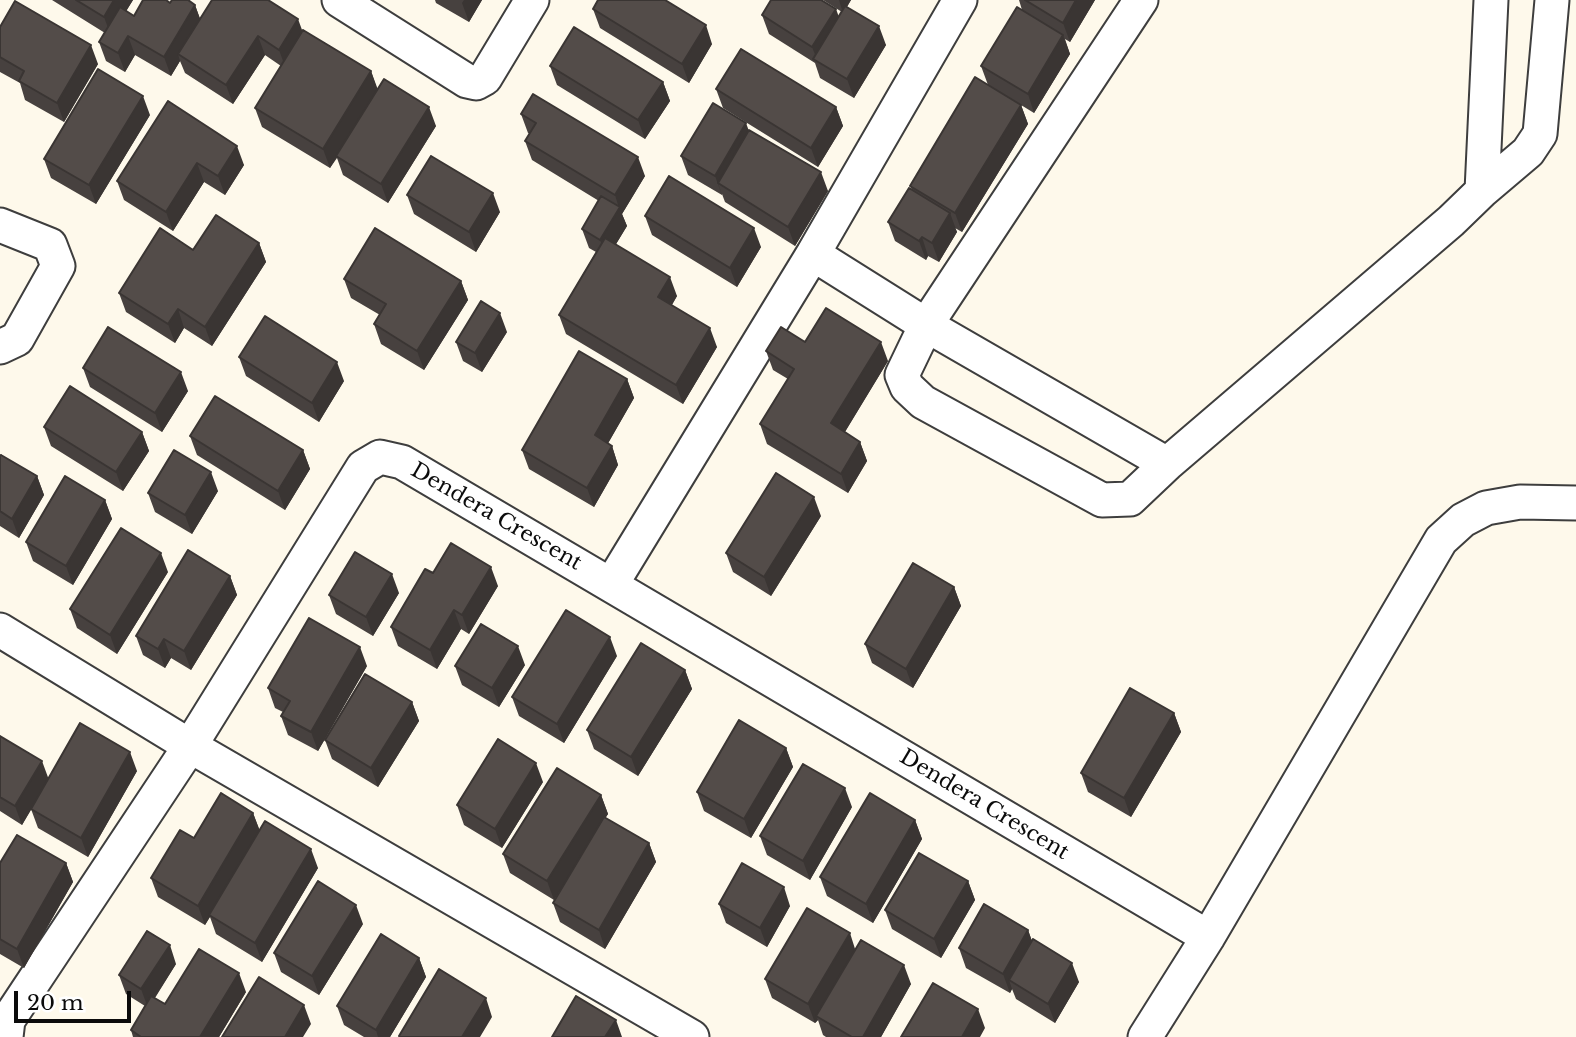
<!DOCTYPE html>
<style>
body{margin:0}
#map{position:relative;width:1576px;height:1037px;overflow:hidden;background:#fef9eb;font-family:"Libre Baskerville",serif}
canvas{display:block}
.scale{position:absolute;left:14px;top:991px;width:117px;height:32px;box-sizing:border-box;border:4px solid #0b0b0b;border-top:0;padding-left:9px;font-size:21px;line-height:24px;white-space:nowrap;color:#0b0b0b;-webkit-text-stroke:5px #fff;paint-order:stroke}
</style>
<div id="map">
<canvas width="1576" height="1037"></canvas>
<div class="scale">20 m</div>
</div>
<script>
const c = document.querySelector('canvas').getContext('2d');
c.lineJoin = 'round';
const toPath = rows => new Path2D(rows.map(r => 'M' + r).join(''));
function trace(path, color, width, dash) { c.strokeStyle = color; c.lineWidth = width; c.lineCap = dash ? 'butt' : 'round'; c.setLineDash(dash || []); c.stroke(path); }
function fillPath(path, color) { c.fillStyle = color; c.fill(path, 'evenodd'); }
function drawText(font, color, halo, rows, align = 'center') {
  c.font = font + ' "Libre Baskerville",serif'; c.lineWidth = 7; c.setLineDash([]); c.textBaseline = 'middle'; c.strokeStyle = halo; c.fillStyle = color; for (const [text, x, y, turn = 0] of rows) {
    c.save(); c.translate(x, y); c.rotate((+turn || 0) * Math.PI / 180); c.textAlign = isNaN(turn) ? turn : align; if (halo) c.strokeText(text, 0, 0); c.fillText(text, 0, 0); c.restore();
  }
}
const minor = toPath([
 [339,0,467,81,476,83,485,78,532,0],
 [1141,0,926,325,902,375,907,387,923,402,1102,500,1130,499,1167,464],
 [1482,191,1528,152,1540,134,1552,0],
 [0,225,50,245,58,266,17,339,0,347],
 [813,254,926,325,1167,464,1451,221,1482,191,1491,0],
 [611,585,813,254,960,0],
 [0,630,190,746,692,1037],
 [6,1037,8,1020,190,746,363,467,380,457,402,462,1208,937],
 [1145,1037,1208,937,1441,540,1463,520,1486,508,1520,502,1576,503]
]);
trace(minor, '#3e3e3e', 37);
trace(minor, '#fff', 33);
fillPath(toPath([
 [52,0,133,0,126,11,134,16,170,3,195,5,200,19,302,31,371,71,377,89,436,126,388,203,343,175,337,158,330,168,262,127,255,108,281,66,265,55,233,104,185,73,180,61,171,76,135,55,125,72,106,61,99,42,105,33],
 [435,0,482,0,469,22,436,3],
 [823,0,851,0,847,7,886,45,854,98,820,78,815,63,769,34,762,15,838,17,842,12],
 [1019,0,1095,0,1070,42,1065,39,1070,54,1034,113,1021,105,1028,124,962,232,955,228,957,232,939,262,928,256,926,260,895,241,888,222,912,190,910,186,988,85,981,66,1022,10],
 [593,9,712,44,689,83,600,28],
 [0,27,98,64,64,122,25,100,20,83,0,72],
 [550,66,663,82,670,101,645,139,557,85],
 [716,89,836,107,843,126,818,167,723,108],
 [168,101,244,165,225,195,204,182,173,231,124,200,117,181],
 [521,114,645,176,622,214,627,226,616,244,677,296,672,305,717,347,683,404,566,334,559,315,596,252,589,248,582,229,599,201,532,160,525,141,530,134,528,133],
 [150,115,96,204,51,178,44,159],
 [749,130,828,191,795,246,725,202,722,194,722,195,688,175,681,156],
 [407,195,500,212,476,252,414,214],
 [645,216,761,247,737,287,652,235],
 [259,243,266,262,212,346,184,328,175,343,126,312,119,293],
 [344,279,461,281,468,300,424,370,381,344,374,324,380,315,351,298],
 [507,332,482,372,463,361,456,342],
 [805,342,888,361,845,432,860,442,867,461,848,493,767,444,760,424,788,379,773,370,766,351],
 [239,357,344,381,319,422,246,376],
 [83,368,188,391,162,432,90,387],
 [627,379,634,398,608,443,612,446,618,465,594,507,529,469,522,450],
 [44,427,142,432,149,451,123,491,51,446],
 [190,436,303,450,310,469,285,510,197,455],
 [0,456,37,476,44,495,19,538,0,526],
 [218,491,192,534,155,512,148,493],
 [105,500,112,519,73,585,33,561,26,542],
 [821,516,771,596,733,572,726,553],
 [168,572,117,654,77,628,70,609],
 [433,573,498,586,469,634,461,629,437,669,398,646,391,627],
 [230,576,237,595,191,670,171,658,165,668,143,655,136,636],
 [954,587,961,606,913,688,872,663,865,644],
 [399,593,373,636,336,614,329,595],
 [617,656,564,743,519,716,512,697],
 [525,665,499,707,462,685,455,666],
 [367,666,318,751,288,735,281,716,283,712,275,708,268,688],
 [685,670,692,689,638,776,594,749,587,730],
 [412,702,419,721,378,787,332,759,325,740],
 [1174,713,1181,732,1131,817,1088,792,1081,773],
 [0,736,48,779,137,771,88,857,38,828,31,809,22,825,0,811],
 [786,748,793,767,751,838,704,811,697,792],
 [543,782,502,848,464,825,457,805],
 [601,795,608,814,605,818,649,843,656,862,605,949,560,922,553,903,569,876,554,900,510,873,503,854],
 [852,807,810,880,767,855,760,836],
 [253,813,260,831,318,868,262,962,216,934,210,917,205,925,158,897,151,878,194,838],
 [915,820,922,839,873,923,827,896,820,877],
 [0,863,66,863,73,882,24,968,0,954],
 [968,881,975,900,941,958,892,929,885,910],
 [719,904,790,906,767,947,726,923],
 [363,924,319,995,281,972,274,953],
 [1028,930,1032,941,1079,982,1055,1023,1016,999,1012,989,1010,993,966,968,959,948],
 [855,949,911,984,881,1037,826,1037,823,1035,818,1020,815,1023,772,998,765,979],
 [419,958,426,977,390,1037,364,1037,344,1025,337,1006],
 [176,964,155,998,165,1004,246,992,219,1037,133,1037,131,1030,145,1006,126,994,119,975]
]), '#47413f');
fillPath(toPath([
 [114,0,133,0,111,36,104,17],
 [464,0,482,0,469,22,462,3],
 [839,0,851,0,843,13],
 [1076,0,1095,0,1070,42,1063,23],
 [195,5,202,24,178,54,180,61,171,76,164,57],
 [836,9,843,28,818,62,812,47],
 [298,19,305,38,286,69,279,50],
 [706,25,712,44,689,83,682,64],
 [879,26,886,45,854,98,847,79],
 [1063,35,1070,54,1034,113,1028,94],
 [128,36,135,55,125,72,118,53],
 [258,36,265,55,233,104,226,85],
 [91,45,98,64,64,122,57,103],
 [371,71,378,90,330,168,323,149],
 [663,82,670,101,645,139,638,120],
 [143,96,150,115,96,204,89,185],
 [1021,105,1028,124,962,232,955,213],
 [429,107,436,126,388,203,381,184],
 [836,107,843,126,818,167,811,148],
 [746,123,753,142,718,183,722,195,715,176],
 [237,146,244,165,225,195,218,176],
 [638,157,645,176,622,214,627,226,607,259,600,240,619,208,615,195],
 [197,163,204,182,173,231,166,212],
 [821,172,828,191,795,246,788,227],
 [493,193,500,212,476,252,469,232],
 [950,213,957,232,939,262,932,243],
 [754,228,761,247,737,287,730,268],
 [922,237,928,256,926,260,919,241],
 [259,243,266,262,212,346,205,327],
 [670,277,677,296,665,316,658,297],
 [461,281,468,300,424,370,417,351],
 [178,309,184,328,175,343,168,324],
 [500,313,507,332,482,372,475,353],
 [710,328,717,347,683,404,676,385],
 [881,342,888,361,838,443,831,423],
 [337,362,344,381,319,422,312,403],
 [181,372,188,391,162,432,155,413],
 [627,379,634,398,602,454,595,435],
 [142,432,149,451,123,491,116,472],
 [860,442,867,461,848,493,841,474],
 [612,446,618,465,594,507,587,488],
 [303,450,310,469,285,510,278,491],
 [211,472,218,491,192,534,185,515],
 [37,476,44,495,19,538,12,519],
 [814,497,821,516,771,596,764,577],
 [105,500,112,519,73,585,66,566],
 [161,553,168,572,117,654,110,635],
 [491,567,498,586,469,634,462,615],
 [392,574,399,593,373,636,366,617],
 [230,576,237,595,191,670,184,651],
 [954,587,961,606,913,688,906,669],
 [454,610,461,629,437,669,430,650],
 [610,637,617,656,564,743,557,724],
 [164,639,171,658,165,668,158,649],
 [518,646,525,665,499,707,492,688],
 [360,647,367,666,318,751,311,732],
 [685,670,692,689,638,776,631,757],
 [412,702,419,721,378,787,371,768],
 [1174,713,1181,732,1131,817,1124,798],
 [786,748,793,767,751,838,744,819],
 [130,752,137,771,88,857,81,838],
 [42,761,49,780,22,825,15,806],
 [536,763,543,782,502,848,495,829],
 [845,788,852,807,810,880,803,861],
 [601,795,608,814,554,900,547,881],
 [253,813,260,832,205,925,198,906],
 [915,820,922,839,873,923,866,904],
 [649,843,656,862,605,949,599,930],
 [311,849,318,868,262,962,255,943],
 [66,863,73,882,24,968,17,949],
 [968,881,975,900,941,958,934,939],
 [784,887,790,906,767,947,760,928],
 [356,905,363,924,319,995,312,976],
 [1028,930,1035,950,1009,980,1012,989,1010,993,1003,974],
 [850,933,856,952,816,1016,818,1020,815,1023,808,1004],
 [170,945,176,964,148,1008,141,989],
 [419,958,426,977,390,1037,378,1037,376,1030],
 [1072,963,1079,982,1055,1023,1048,1004],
 [904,965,911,984,881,1037,863,1037],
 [239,973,246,992,219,1037,200,1037],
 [486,998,492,1017,480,1037,462,1037],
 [304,1005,311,1024,303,1037,285,1037],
 [978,1009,985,1028,980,1037,962,1037],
 [616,1020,622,1037,605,1037]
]), '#3a3533');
const building = toPath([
 [76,0,114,0,104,17,76,0],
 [143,0,166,0,170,3,172,0,188,0,195,5,164,57,128,36,118,53,99,42,120,7,134,16,143,0],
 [212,0,268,0,298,19,279,50,258,36,226,85,178,54,212,0],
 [598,0,665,0,706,25,682,64,593,9,598,0],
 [771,0,821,0,836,9,812,47,762,15,771,0],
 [1025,0,1076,0,1063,23,1025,0],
 [15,1,91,45,57,103,19,81,24,71,0,57,0,27,15,1],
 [845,6,879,26,847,79,813,59,845,6],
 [1017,7,1063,35,1028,94,981,66,1017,7],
 [574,27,663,82,638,120,550,66,574,27],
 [303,30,371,71,323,149,255,108,303,30],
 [741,49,836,107,811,148,716,89,741,49],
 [98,69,143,96,89,185,44,159,98,69],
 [975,77,1021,105,955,213,910,186,975,77],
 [384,79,429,107,381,184,336,156,384,79],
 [533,94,638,157,615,195,525,141,536,123,521,114,533,94],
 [168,101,237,146,218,176,197,163,166,212,117,181,168,101],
 [713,103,746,123,715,176,681,156,713,103],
 [749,130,821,172,788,227,718,183,749,130],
 [431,156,493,193,469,232,407,195,431,156],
 [669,176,754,228,730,268,645,216,669,176],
 [909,188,950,213,932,243,922,237,919,241,888,222,909,188],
 [601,196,620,207,600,240,582,229,601,196],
 [216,215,259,243,205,327,178,309,168,324,119,293,160,228,193,250,216,215],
 [375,228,461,281,417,351,374,324,386,304,344,279,375,228],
 [605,238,670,277,658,297,710,328,676,385,559,315,605,238],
 [481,301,500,313,475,353,456,342,481,301],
 [826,308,881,342,831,423,860,442,841,474,760,424,794,369,766,351,781,327,805,342,826,308],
 [265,316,337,362,312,403,239,357,265,316],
 [108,327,181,372,155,413,83,368,108,327],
 [579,351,627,379,595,435,612,446,587,488,522,450,579,351],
 [70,386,142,432,116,472,44,427,70,386],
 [215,396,303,450,278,491,190,436,215,396],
 [174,450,211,472,185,515,148,493,174,450],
 [1,455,37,476,12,519,0,511,0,456,1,455],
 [776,473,814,497,764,577,726,553,776,473],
 [65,476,105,500,66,566,26,542,65,476],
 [121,528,161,553,110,635,70,609,121,528],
 [451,543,491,567,462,615,454,610,430,650,391,627,425,569,433,573,451,543],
 [188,550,230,576,184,651,164,639,158,649,136,636,188,550],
 [355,552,392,574,366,617,329,595,355,552],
 [913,563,954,587,906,669,865,644,913,563],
 [566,610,610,637,557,724,512,697,566,610],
 [309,618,360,647,311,732,281,716,290,701,268,688,309,618],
 [481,624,518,646,492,688,455,666,481,624],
 [641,643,685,670,631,757,587,730,641,643],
 [365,674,412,702,371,768,325,740,365,674],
 [1130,688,1174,713,1124,798,1081,773,1130,688],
 [739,720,786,748,744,819,697,792,739,720],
 [80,723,130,752,81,838,31,809,80,723],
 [0,736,42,761,15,806,0,797,0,736],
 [498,739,536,763,495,829,457,805,498,739],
 [803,764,845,788,803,861,760,836,803,764],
 [557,768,601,795,547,881,503,854,557,768],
 [221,793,253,813,198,906,151,878,180,830,194,838,221,793],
 [870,793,915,820,866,904,820,877,870,793],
 [604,817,649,843,599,930,553,903,604,817],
 [265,821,311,849,255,943,209,915,265,821],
 [17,835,66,863,17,949,0,939,0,863,17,835],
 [919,853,968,881,934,939,885,910,919,853],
 [742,863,784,887,760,928,719,904,742,863],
 [318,881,356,905,312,976,274,953,318,881],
 [984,904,1028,930,1003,974,959,948,984,904],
 [807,908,850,933,808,1004,765,979,807,908],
 [147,931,170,945,141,989,119,975,147,931],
 [381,934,419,958,376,1030,337,1006,381,934],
 [1033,939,1072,963,1048,1004,1009,980,1033,939],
 [861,940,904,965,863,1037,852,1037,816,1016,861,940],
 [199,949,239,973,200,1037,141,1037,131,1030,151,996,165,1004,199,949],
 [439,969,486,998,462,1037,400,1037,399,1036,439,969],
 [259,977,304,1005,285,1037,222,1037,259,977],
 [933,983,978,1009,962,1037,901,1037,933,983],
 [576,996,616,1020,605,1037,552,1037,576,996]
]);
fillPath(building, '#534c49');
trace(building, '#3a3533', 2);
drawText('21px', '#0b0b0b', '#fff', [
 ["Dendera Crescent",496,517,30],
 ["Dendera Crescent",984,805,31]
]);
</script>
